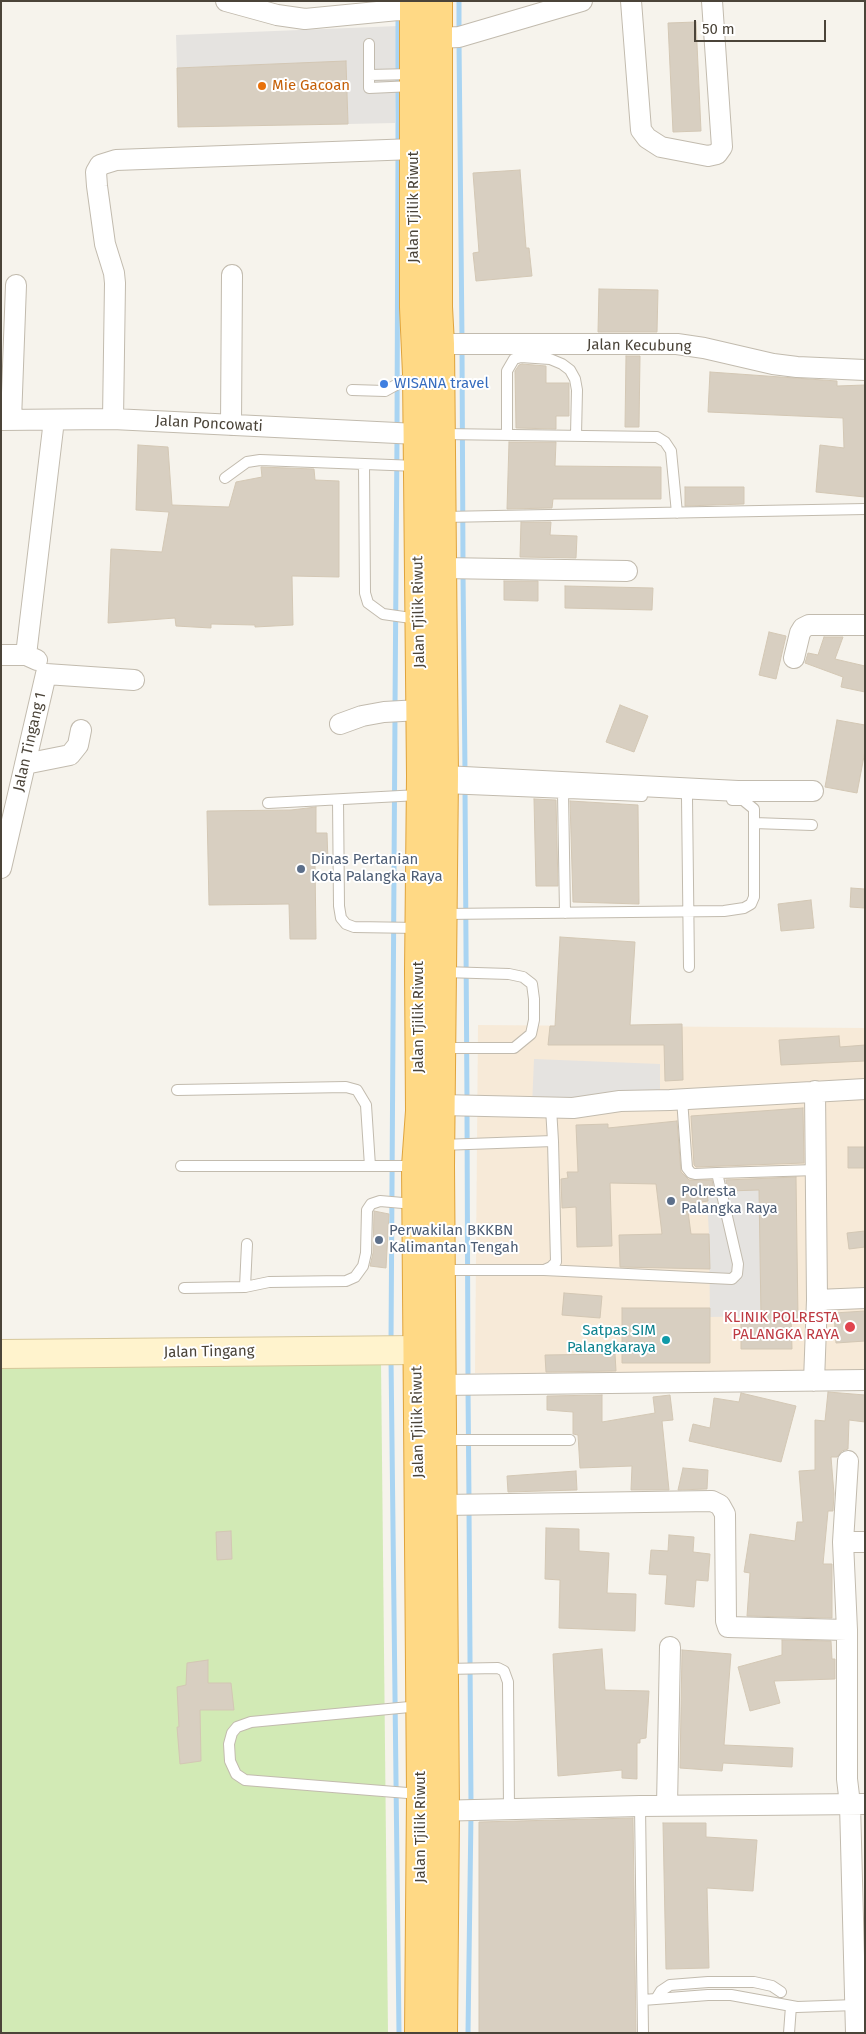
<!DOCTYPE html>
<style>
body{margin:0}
#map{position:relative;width:866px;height:2034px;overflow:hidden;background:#f6f3ec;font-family:"Fira Sans",sans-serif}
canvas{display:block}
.frame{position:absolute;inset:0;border:2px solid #4b4439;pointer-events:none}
.scale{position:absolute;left:694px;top:20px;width:132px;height:22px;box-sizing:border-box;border:2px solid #4b4439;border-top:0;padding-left:6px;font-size:15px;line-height:18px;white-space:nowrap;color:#4b4439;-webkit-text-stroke:4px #fff;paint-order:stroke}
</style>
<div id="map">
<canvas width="866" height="2034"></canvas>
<div class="frame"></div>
<div class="scale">50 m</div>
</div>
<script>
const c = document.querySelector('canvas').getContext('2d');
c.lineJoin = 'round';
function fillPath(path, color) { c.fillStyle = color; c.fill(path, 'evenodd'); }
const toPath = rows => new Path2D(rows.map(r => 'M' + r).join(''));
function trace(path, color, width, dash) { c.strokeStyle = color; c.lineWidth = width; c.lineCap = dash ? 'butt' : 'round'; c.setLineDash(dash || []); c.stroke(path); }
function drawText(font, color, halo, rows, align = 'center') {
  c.font = font + ' "Fira Sans",sans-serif'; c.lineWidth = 4; c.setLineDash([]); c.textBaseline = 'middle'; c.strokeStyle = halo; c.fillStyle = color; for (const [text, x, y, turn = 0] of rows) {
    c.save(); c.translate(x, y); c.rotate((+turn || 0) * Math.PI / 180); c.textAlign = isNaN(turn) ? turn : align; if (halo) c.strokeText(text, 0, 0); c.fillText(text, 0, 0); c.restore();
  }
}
fillPath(toPath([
 [478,1025,865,1028,865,1376,475,1373]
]), '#f7ead8');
fillPath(toPath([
 [381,1363,388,2033,1,2033,1,1368]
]), '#d2eab5');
fillPath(toPath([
 [398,26,395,123,348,124,346,62,177,68,176,35],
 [534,1059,660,1064,660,1100,532,1107],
 [731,1179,731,1190,759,1190,761,1316,710,1317,709,1234,706,1181]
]), '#e5e3e0');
trace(toPath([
 [459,1,459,32],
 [398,13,398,145],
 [459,41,462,340],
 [462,348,463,565],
 [397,430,398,153],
 [463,573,465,772],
 [395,707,397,438],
 [465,788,467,1102],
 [467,1111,468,1380],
 [391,1342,395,716],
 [391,1358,399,2033],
 [468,1388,469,1500],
 [469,1508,471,1805],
 [468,2033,471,1813]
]), '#a9d4f2', 5);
const building = toPath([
 [696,22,701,131,673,132,668,23,696,22],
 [346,61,348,124,178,127,177,68,346,61],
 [520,170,526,248,529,248,532,276,476,281,473,253,479,252,473,173,520,170],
 [599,289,658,290,657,332,598,332,599,289],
 [626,356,640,356,639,427,625,427,626,356],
 [522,364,546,366,546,383,569,383,569,416,556,416,556,429,516,428,515,371,519,365,522,364],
 [710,372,837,381,837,386,865,385,865,497,816,492,820,445,844,448,843,418,708,412,710,372],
 [509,442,556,442,555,466,661,467,661,499,553,499,552,508,507,509,509,442],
 [138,445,168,447,172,505,229,507,236,482,262,477,261,467,314,469,315,480,339,481,339,577,292,576,293,625,255,627,255,625,211,624,211,628,176,626,175,618,108,623,111,549,162,552,169,512,136,510,138,445],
 [685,487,744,487,744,504,685,506,685,487],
 [521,522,551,522,550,535,577,536,576,558,520,557,521,522],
 [504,581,538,581,538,601,504,600,504,581],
 [565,586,653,588,652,610,565,608,565,586],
 [769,632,786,636,776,679,759,675,769,632],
 [824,637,843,637,835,659,865,666,865,692,841,687,843,677,805,663,808,653,818,655,824,637],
 [620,705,648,716,634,752,606,742,620,705],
 [837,720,865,725,865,751,857,793,825,787,837,720],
 [534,799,556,800,558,886,536,886,534,799],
 [570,801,638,805,639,904,573,902,570,801],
 [316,807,316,833,327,833,328,862,315,862,316,939,290,939,289,904,209,905,207,811,291,810,316,807],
 [851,888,865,889,865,908,850,907,851,888],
 [811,900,814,928,781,931,778,904,811,900],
 [560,937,635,942,630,1025,682,1024,683,1080,665,1081,664,1045,548,1045,550,1026,555,1026,560,937],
 [839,1036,840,1047,865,1045,865,1061,781,1065,779,1040,839,1036],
 [803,1108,804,1163,696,1167,694,1165,691,1116,803,1108],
 [677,1121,681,1172,689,1180,712,1180,714,1191,707,1191,708,1201,687,1204,691,1234,709,1234,710,1269,620,1267,619,1235,662,1234,656,1184,610,1183,612,1246,577,1247,576,1207,562,1208,561,1179,568,1178,567,1172,578,1172,576,1125,608,1124,608,1128,677,1121],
 [848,1147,865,1147,865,1168,848,1168,848,1147],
 [796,1177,798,1318,791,1318,792,1349,741,1349,741,1316,761,1316,759,1190,728,1191,726,1180,796,1177],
 [374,1211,389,1214,386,1268,370,1266,373,1253,374,1211],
 [865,1231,865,1247,849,1249,847,1233,865,1231],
 [564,1293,602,1296,600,1318,562,1315,564,1293],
 [622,1308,710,1308,710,1363,622,1363,622,1308],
 [865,1311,865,1341,836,1343,834,1313,865,1311],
 [615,1354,616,1371,546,1372,545,1355,615,1354],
 [828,1392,865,1395,865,1422,849,1420,848,1449,842,1451,837,1457,831,1457,834,1494,833,1511,828,1511,823,1564,832,1564,832,1618,747,1616,750,1573,744,1572,750,1534,795,1541,797,1522,803,1522,799,1471,815,1470,815,1420,825,1421,828,1392],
 [741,1393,796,1406,781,1462,689,1441,693,1424,710,1428,714,1398,739,1402,741,1393],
 [602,1395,602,1422,655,1413,653,1397,670,1395,673,1420,662,1421,669,1490,631,1490,632,1466,580,1468,578,1435,573,1434,573,1412,547,1410,547,1396,602,1395],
 [683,1468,708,1470,707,1489,678,1490,683,1468],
 [576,1471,577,1490,508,1492,507,1476,576,1471],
 [546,1528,579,1529,579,1551,609,1553,607,1593,636,1594,635,1631,559,1628,560,1580,545,1579,546,1528],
 [231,1531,232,1559,217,1560,216,1532,231,1531],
 [669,1535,694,1537,693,1552,710,1554,708,1581,696,1580,694,1607,665,1604,667,1575,649,1574,651,1550,668,1551,669,1535],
 [782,1640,831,1641,832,1659,835,1659,835,1679,774,1681,780,1703,750,1711,738,1667,782,1655,782,1640],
 [602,1649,605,1690,649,1691,646,1738,640,1739,640,1743,637,1743,637,1779,622,1778,622,1770,558,1776,553,1654,602,1649],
 [682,1650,731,1654,724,1745,793,1748,792,1767,723,1763,722,1771,680,1768,682,1650],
 [208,1660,208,1683,231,1683,234,1710,200,1710,201,1761,180,1764,177,1727,179,1727,177,1687,186,1685,187,1663,208,1660],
 [633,1818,636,2033,479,2033,479,1822,633,1818],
 [663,1823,706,1823,706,1837,757,1840,753,1891,707,1888,709,1968,666,1969,663,1823]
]);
fillPath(building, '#d8cfc1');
trace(building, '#d3c7b4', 1);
const service = toPath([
 [369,44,369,88,413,86],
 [369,75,413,74],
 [352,390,385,391,414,375],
 [442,434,657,437,665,442,671,451,677,513],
 [507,434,507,371,514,359,521,357,550,359,562,364,570,370,575,379,577,390,576,435],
 [364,464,365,593,368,603,383,614,418,619],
 [225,478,247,462,260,460,417,466],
 [443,517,865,509],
 [444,788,642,796],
 [563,793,565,913],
 [687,798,689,967],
 [338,800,339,906,341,918,346,924,354,927,418,928],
 [268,803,419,795],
 [754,823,812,825],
 [444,914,724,911,744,908,751,904,754,897,754,809,743,800,732,800],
 [442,1048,514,1048,531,1034,534,1020,534,999,532,984,523,977,509,974,444,972],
 [177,1090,346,1087,357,1090,366,1105,370,1166],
 [551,1108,553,1141],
 [181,1166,415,1166],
 [717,1173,816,1170],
 [441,1270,544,1270,551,1267,556,1262,553,1141,441,1145],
 [544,1270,732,1279,737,1274,738,1264,717,1173,695,1174,691,1173,687,1168,682,1099],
 [245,1287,247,1244],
 [184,1288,245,1287,269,1282,346,1281,355,1277,363,1266,366,1253,367,1210,371,1204,380,1201,414,1204],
 [443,1440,570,1440],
 [445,1669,498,1668,504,1671,508,1682,509,1809],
 [420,1706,251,1722,237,1727,232,1733,229,1744,230,1761,236,1774,245,1780,420,1794],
 [640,1806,643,2033],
 [656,1999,661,1991,670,1985,708,1982,754,1982,772,1986,781,1992],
 [643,2000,708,1995,731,1995,797,2007,856,2005],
 [789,2033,791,2006]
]);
const minor = toPath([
 [226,1,277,15,305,19,398,10,414,11],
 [631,1,641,130,647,138,661,147,708,156,717,154,722,147,712,1],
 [438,38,459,37,582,1],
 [427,343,440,344,677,344,704,348,773,364,797,367,865,370],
 [113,419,115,283,114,273,105,244,97,186,96,172,100,165,116,160,414,149],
 [1,420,113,419,417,434],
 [11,420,16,285],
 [231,425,232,275],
 [442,568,627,571],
 [1,655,26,655,37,660],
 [26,655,54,420],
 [794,658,800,633,803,628,809,625,865,625],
 [46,674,134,680],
 [340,724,362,716,384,712,420,710],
 [25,764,70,755,78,745,81,730],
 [444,776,738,791,813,791],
 [1,868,46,674],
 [815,1091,817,1300,865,1298],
 [441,1105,573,1108,620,1101,670,1100,865,1089],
 [814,1381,817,1300],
 [440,1385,865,1380],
 [443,1505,712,1501,720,1505,725,1514,726,1621,728,1627,847,1630,847,1779,850,1804,856,2033],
 [843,1542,865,1542],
 [847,1630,843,1542,848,1461],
 [667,1806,670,1647],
 [433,1811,640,1806,865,1804]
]);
const secondary = toPath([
 [1,1354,417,1350]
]);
const trunk = toPath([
 [414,1,414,307,417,374,421,776,419,971,420,1111,416,1166,421,1794,419,2033],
 [438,1,438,307,440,344,444,776,440,1166,445,1811,443,2033]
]);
trace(service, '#c2bbae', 12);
trace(minor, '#c2bbae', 22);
trace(secondary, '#d6c79b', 30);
trace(trunk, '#e0a43c', 30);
trace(service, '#fff', 10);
trace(minor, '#fff', 20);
trace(secondary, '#fff3cd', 28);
trace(trunk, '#ffd985', 28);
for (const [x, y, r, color] of [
 [262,86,5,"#e8710a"],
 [384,384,5,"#3f7fe0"],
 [301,869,5,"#5c6f8a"],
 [671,1201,5,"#5c6f8a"],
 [379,1240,5,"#5c6f8a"],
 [850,1327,6,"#e0444e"],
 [666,1340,5,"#0f9aa8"]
]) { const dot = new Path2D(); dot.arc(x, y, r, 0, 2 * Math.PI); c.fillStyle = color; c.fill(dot); trace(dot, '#fff', 2); }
drawText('15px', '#c56008', '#fff', [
 ["Mie Gacoan",272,86]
], 'left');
drawText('15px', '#4b4439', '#fff', [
 ["Jalan Tjilik Riwut",414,207,-90],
 ["Jalan Kecubung",639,346,1],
 ["Jalan Poncowati",209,424,3],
 ["Jalan Tjilik Riwut",419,612,-91],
 ["Jalan Tingang 1",30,742,-77],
 ["Jalan Tjilik Riwut",419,1017,-90],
 ["Jalan Tingang",209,1352,-1],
 ["Jalan Tjilik Riwut",418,1422,-91],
 ["Jalan Tjilik Riwut",421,1827,-90]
]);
drawText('15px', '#366cbe', '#fff', [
 ["WISANA travel",394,384]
], 'left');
drawText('15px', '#4e5e75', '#fff', [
 ["Dinas Pertanian",311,860],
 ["Kota Palangka Raya",311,877],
 ["Polresta",681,1192],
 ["Palangka Raya",681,1209],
 ["Perwakilan BKKBN",389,1231],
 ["Kalimantan Tengah",389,1248]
], 'left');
drawText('15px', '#be3a42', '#fff', [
 ["KLINIK POLRESTA",839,1318],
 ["PALANGKA RAYA",839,1335]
], 'right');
drawText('15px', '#0d838f', '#fff', [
 ["Satpas SIM",656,1331],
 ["Palangkaraya",656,1348]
], 'right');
</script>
